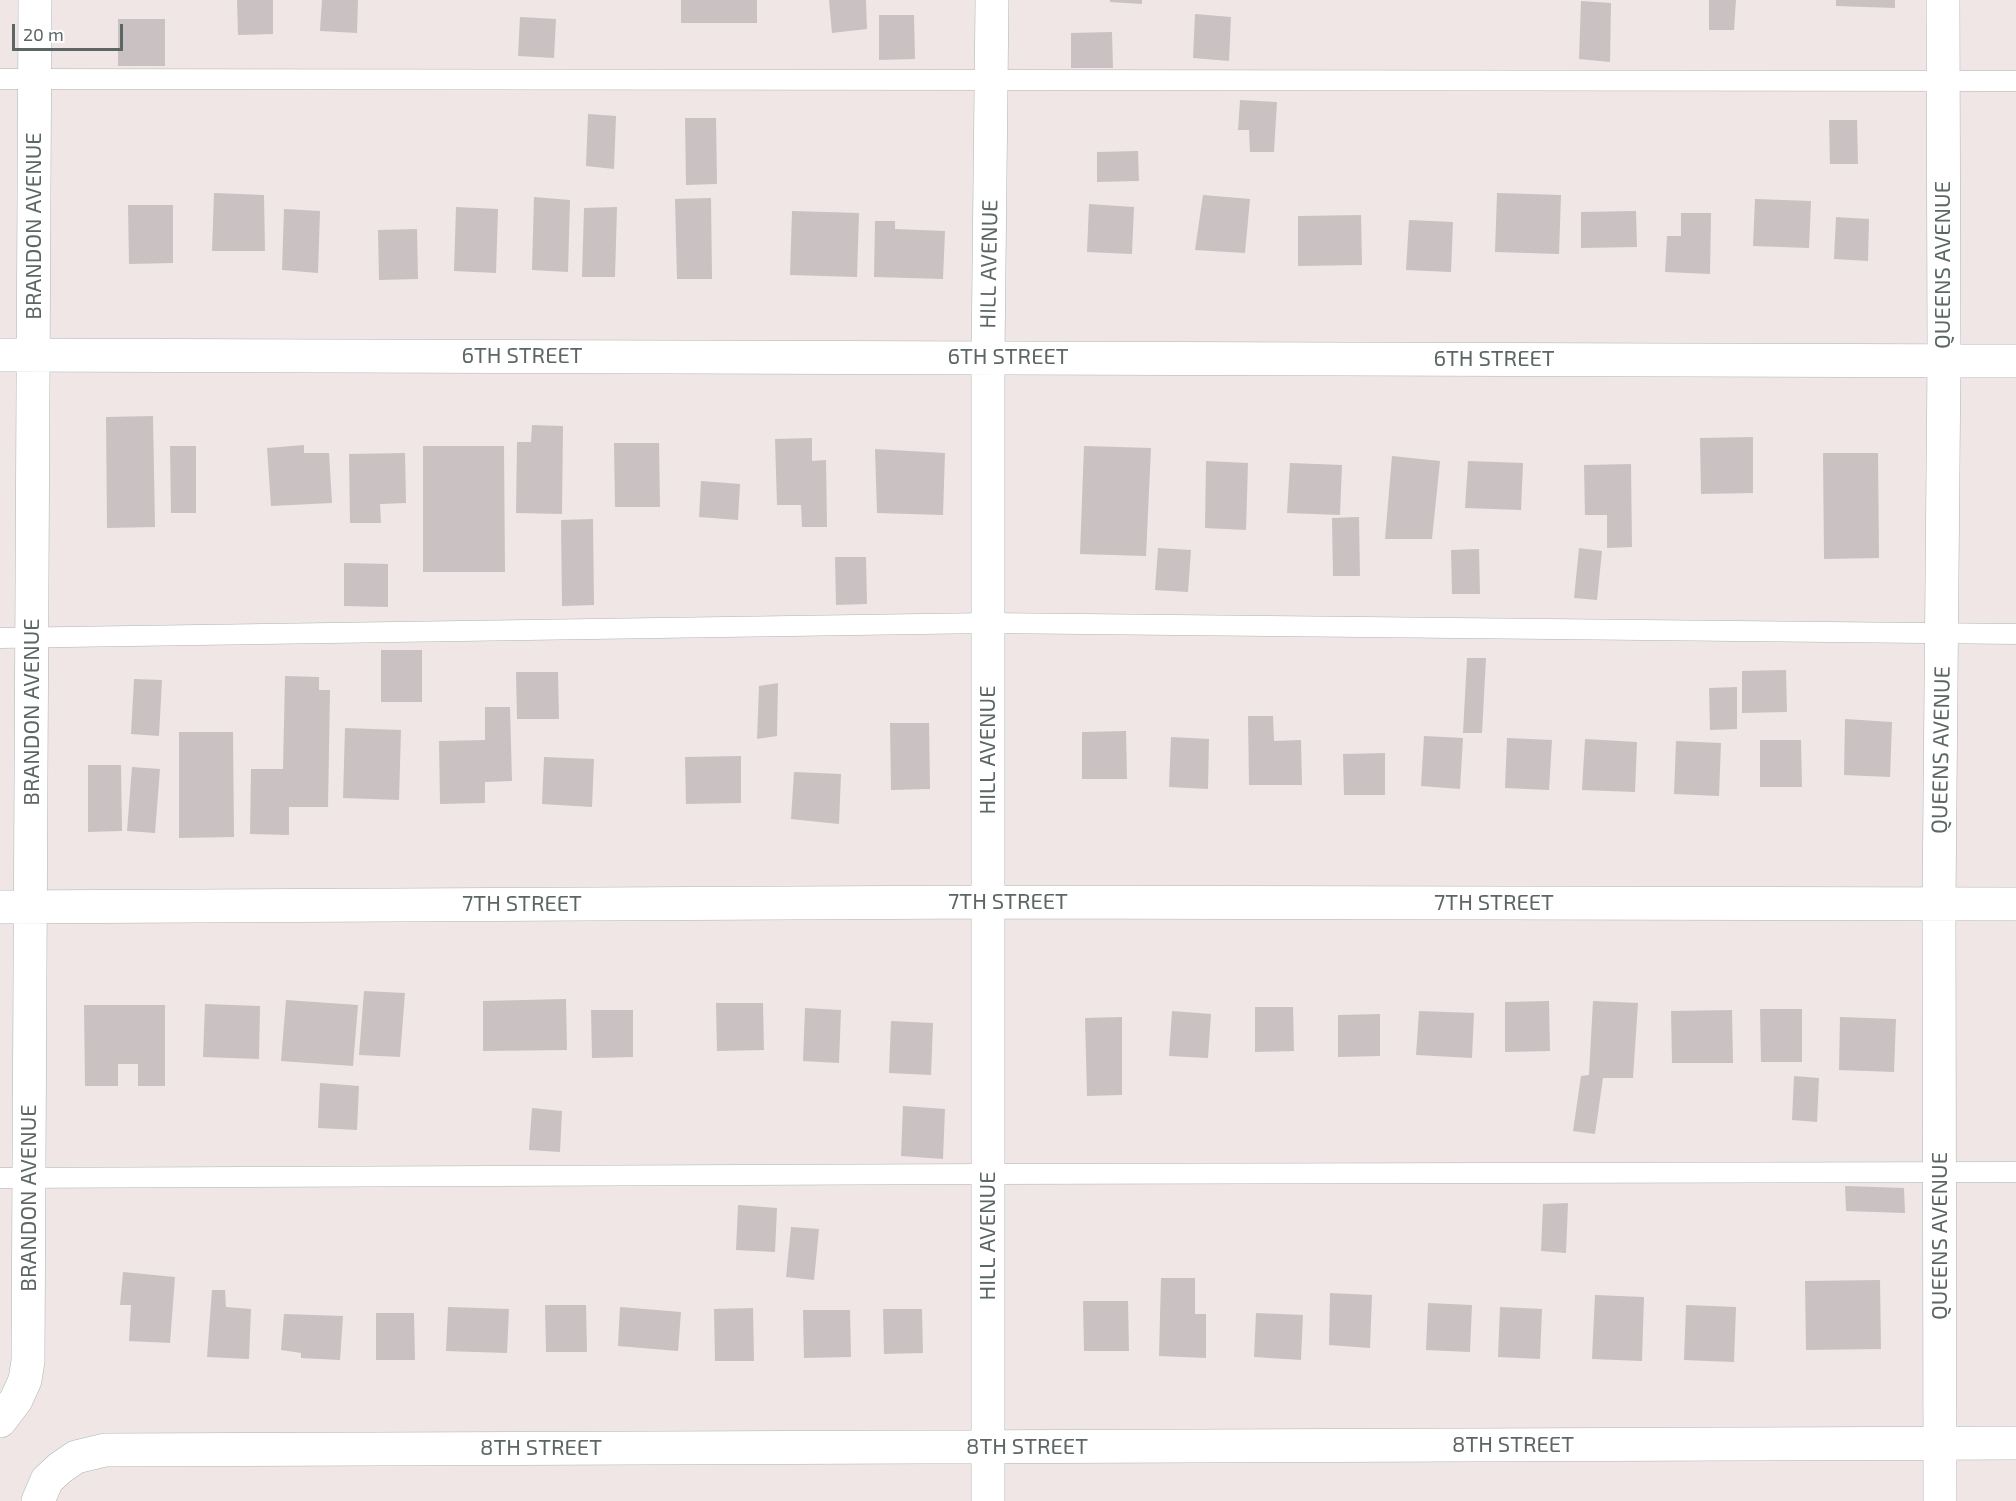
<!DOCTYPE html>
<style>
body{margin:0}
#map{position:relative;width:2016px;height:1501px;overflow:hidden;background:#efe6e5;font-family:"Exo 2",sans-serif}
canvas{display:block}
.scale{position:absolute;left:12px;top:24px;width:111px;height:27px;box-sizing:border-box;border:3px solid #5c6665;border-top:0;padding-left:8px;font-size:18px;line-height:21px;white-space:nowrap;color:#5c6665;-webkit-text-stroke:4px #fff;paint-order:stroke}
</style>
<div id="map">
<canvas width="2016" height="1501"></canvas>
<div class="scale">20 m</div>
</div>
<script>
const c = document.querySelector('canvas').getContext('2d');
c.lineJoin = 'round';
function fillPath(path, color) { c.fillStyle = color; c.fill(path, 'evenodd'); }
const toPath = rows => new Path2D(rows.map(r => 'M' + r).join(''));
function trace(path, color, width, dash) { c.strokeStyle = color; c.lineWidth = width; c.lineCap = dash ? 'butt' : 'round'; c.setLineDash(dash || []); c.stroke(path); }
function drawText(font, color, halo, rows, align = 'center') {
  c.font = font + ' "Exo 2",sans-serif'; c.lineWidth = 5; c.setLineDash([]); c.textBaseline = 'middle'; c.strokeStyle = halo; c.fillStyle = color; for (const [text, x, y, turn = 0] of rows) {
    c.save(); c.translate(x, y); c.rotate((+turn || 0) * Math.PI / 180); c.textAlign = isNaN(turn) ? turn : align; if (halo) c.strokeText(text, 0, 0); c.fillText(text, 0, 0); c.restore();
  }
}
fillPath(toPath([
 [237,0,273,0,273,34,238,35],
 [322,0,358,0,357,33,320,31],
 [681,0,757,0,757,23,681,23],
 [829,0,866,0,867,29,832,33],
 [1110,0,1142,0,1142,4,1110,2],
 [1709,0,1736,0,1734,30,1709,30],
 [1836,0,1895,0,1895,8,1836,6],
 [1581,1,1611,3,1610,62,1579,59],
 [1195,14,1231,17,1229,61,1193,58],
 [879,15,914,15,915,59,879,60],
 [520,17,556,19,554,58,518,56],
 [118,19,165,19,165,66,118,66],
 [1112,32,1113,68,1071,68,1071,33],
 [1240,100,1277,102,1274,152,1250,152,1249,130,1238,130],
 [588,114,616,116,614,169,586,166],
 [685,118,716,118,717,184,686,185],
 [1829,120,1857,120,1858,164,1830,164],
 [1138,151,1139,181,1097,182,1097,152],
 [214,193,264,195,265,251,212,251],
 [1497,193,1561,195,1559,254,1495,252],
 [1203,195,1250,199,1245,253,1195,250],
 [534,197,570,200,568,272,532,270],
 [711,198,712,279,677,279,675,199],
 [1755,199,1811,201,1809,248,1753,246],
 [1089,204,1134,207,1132,254,1087,252],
 [128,205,173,205,173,263,129,264],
 [456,207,498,209,496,273,454,271],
 [617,207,615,277,582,277,584,208],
 [284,209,320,211,318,273,282,270],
 [792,211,859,213,857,277,790,275],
 [1636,211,1637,247,1581,248,1581,212],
 [1681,213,1711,213,1710,274,1665,272,1667,236,1681,236],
 [1361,215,1362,265,1298,266,1298,216],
 [1836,217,1869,219,1868,261,1834,259],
 [1409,220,1453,222,1451,272,1406,270],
 [875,221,895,221,895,229,945,231,943,279,874,277],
 [417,229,418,279,379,280,378,230],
 [153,416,155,527,107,528,106,417],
 [532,425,563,426,562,514,516,513,517,442,531,442],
 [1753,437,1753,493,1701,494,1700,438],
 [812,438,812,461,826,460,827,527,802,527,801,505,777,505,775,439],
 [614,443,659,443,660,507,615,507],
 [304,445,304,453,329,453,332,503,271,506,267,448],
 [170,446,196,446,196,513,171,513],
 [423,446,504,446,505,572,423,572],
 [1084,446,1151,448,1146,556,1080,554],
 [875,449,945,453,943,515,877,513],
 [405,453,406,503,380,504,381,523,350,523,349,454],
 [1823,453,1878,453,1879,558,1824,559],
 [1392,456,1440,461,1432,539,1385,539],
 [1206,461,1248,463,1246,530,1205,528],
 [1468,461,1523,463,1521,510,1465,508],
 [1290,463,1342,465,1340,515,1287,513],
 [1631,464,1632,547,1607,548,1607,515,1585,515,1584,465],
 [701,481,740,484,738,520,699,517],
 [1359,517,1360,576,1333,576,1332,518],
 [593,519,594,605,562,606,561,520],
 [1158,548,1191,550,1188,592,1155,590],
 [1579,548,1602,551,1597,600,1574,598],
 [1479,549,1480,594,1452,594,1451,550],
 [835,557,866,557,867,604,836,605],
 [344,563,388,564,388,607,344,606],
 [381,650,422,650,422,702,381,702],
 [1467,658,1486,658,1482,733,1463,733],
 [1786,670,1787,712,1742,713,1742,671],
 [516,672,558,672,559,719,517,719],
 [285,676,319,677,319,690,330,690,328,807,289,807,289,835,250,834,251,769,283,769],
 [134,679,162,680,159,736,131,734],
 [778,683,777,736,757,739,759,686],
 [1737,687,1737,729,1710,730,1709,688],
 [485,707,510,707,512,781,485,782,485,803,440,804,439,741,485,740],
 [1248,716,1273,716,1274,741,1301,740,1302,785,1249,785],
 [1845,719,1892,722,1890,777,1844,775],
 [890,723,929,723,930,789,891,790],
 [345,728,401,730,399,800,343,798],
 [1126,731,1127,779,1082,779,1082,732],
 [179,732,233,732,234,837,179,838],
 [1424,736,1463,738,1460,789,1421,786],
 [1171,737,1209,739,1208,789,1169,787],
 [1507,738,1552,740,1549,790,1505,788],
 [1585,739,1637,742,1635,792,1582,790],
 [1760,740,1801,740,1802,787,1760,787],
 [1676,741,1721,743,1719,796,1674,794],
 [1385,753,1385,795,1344,795,1343,754],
 [741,756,741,803,686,804,685,757],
 [544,757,594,759,592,807,542,804],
 [88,765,121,765,122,831,88,832],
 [132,767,160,769,155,833,127,831],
 [794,772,841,774,839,824,791,819],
 [364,991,405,993,400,1057,359,1055],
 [566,999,567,1050,483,1051,483,1001],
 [286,1000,358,1005,353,1066,281,1061],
 [1549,1001,1550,1051,1505,1052,1505,1002],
 [1593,1001,1638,1003,1633,1078,1603,1078,1595,1134,1573,1131,1581,1076,1589,1075],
 [716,1003,763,1003,764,1050,717,1051],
 [205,1004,260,1006,259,1059,203,1057],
 [84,1005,165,1005,165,1086,138,1086,138,1064,118,1064,118,1086,85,1086],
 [1255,1007,1293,1007,1294,1051,1255,1052],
 [805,1008,841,1010,839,1063,803,1061],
 [1760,1009,1802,1009,1802,1062,1761,1062],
 [591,1010,633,1010,633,1057,592,1058],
 [1732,1010,1733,1063,1672,1063,1671,1011],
 [1172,1011,1211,1014,1208,1058,1169,1056],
 [1419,1011,1474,1013,1472,1058,1416,1055],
 [1380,1014,1380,1056,1338,1057,1338,1015],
 [1122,1017,1122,1095,1087,1096,1085,1018],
 [1840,1017,1896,1019,1894,1072,1839,1070],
 [891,1021,933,1023,931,1075,889,1073],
 [1794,1076,1819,1078,1817,1122,1792,1120],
 [320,1083,359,1086,357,1130,318,1128],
 [903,1106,945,1109,943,1159,901,1156],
 [532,1108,562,1111,560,1152,529,1150],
 [1845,1186,1904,1188,1905,1213,1846,1211],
 [1568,1203,1566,1253,1541,1251,1543,1204],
 [738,1205,777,1208,775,1252,736,1250],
 [791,1227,819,1229,814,1280,786,1277],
 [123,1272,175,1277,170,1343,129,1341,131,1305,120,1305],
 [1161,1278,1195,1278,1195,1314,1206,1314,1206,1358,1159,1356],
 [1880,1280,1881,1349,1806,1350,1805,1281],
 [212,1290,225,1290,226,1307,251,1309,249,1359,207,1357],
 [1330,1293,1372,1295,1370,1348,1329,1345],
 [1595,1295,1644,1297,1642,1361,1592,1359],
 [1083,1301,1128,1301,1129,1351,1084,1351],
 [1428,1303,1472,1305,1470,1352,1426,1350],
 [545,1305,586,1305,587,1352,546,1352],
 [1686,1305,1736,1307,1734,1362,1684,1360],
 [448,1307,509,1309,507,1353,446,1351],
 [620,1307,681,1312,678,1351,618,1346],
 [1500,1307,1542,1309,1540,1359,1498,1357],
 [753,1308,754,1361,715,1361,714,1309],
 [883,1309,922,1309,923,1353,884,1354],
 [803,1310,850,1310,851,1357,804,1358],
 [376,1313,414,1313,415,1360,376,1360],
 [1256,1313,1303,1315,1301,1360,1254,1357],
 [284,1314,343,1316,340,1360,301,1358,301,1353,281,1350]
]), '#cac2c2');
const lane = toPath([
 [0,79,2016,81],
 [0,638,988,623,2016,634],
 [0,1178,988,1174,2016,1172]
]);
const street = toPath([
 [0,355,2016,361],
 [0,907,988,902,2016,904],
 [0,1421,16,1400,25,1380,28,1361,35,0],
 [38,1501,47,1480,60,1468,76,1457,105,1450,2016,1443],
 [988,1501,988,357,992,0],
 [1940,1501,1939,904,1944,360,1943,0]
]);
trace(lane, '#adb5b5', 21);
trace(street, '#adb5b5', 34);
trace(lane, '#fff', 20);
trace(street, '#fff', 33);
drawText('22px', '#5c6665', '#fff', [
 ["BRANDON AVENUE",34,226,-90],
 ["HILL AVENUE",989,264,-89],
 ["QUEENS AVENUE",1943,265,-90],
 ["6TH STREET",522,356],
 ["6TH STREET",1008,357],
 ["6TH STREET",1494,359],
 ["BRANDON AVENUE",32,712,-90],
 ["HILL AVENUE",988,750,-90],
 ["QUEENS AVENUE",1941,750,-89],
 ["7TH STREET",1008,902],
 ["7TH STREET",1494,903],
 ["7TH STREET",522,904],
 ["BRANDON AVENUE",29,1198,-90],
 ["HILL AVENUE",988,1236,-90],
 ["QUEENS AVENUE",1940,1236,-90],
 ["8TH STREET",1513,1445],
 ["8TH STREET",1027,1447],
 ["8TH STREET",541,1448]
]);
</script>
